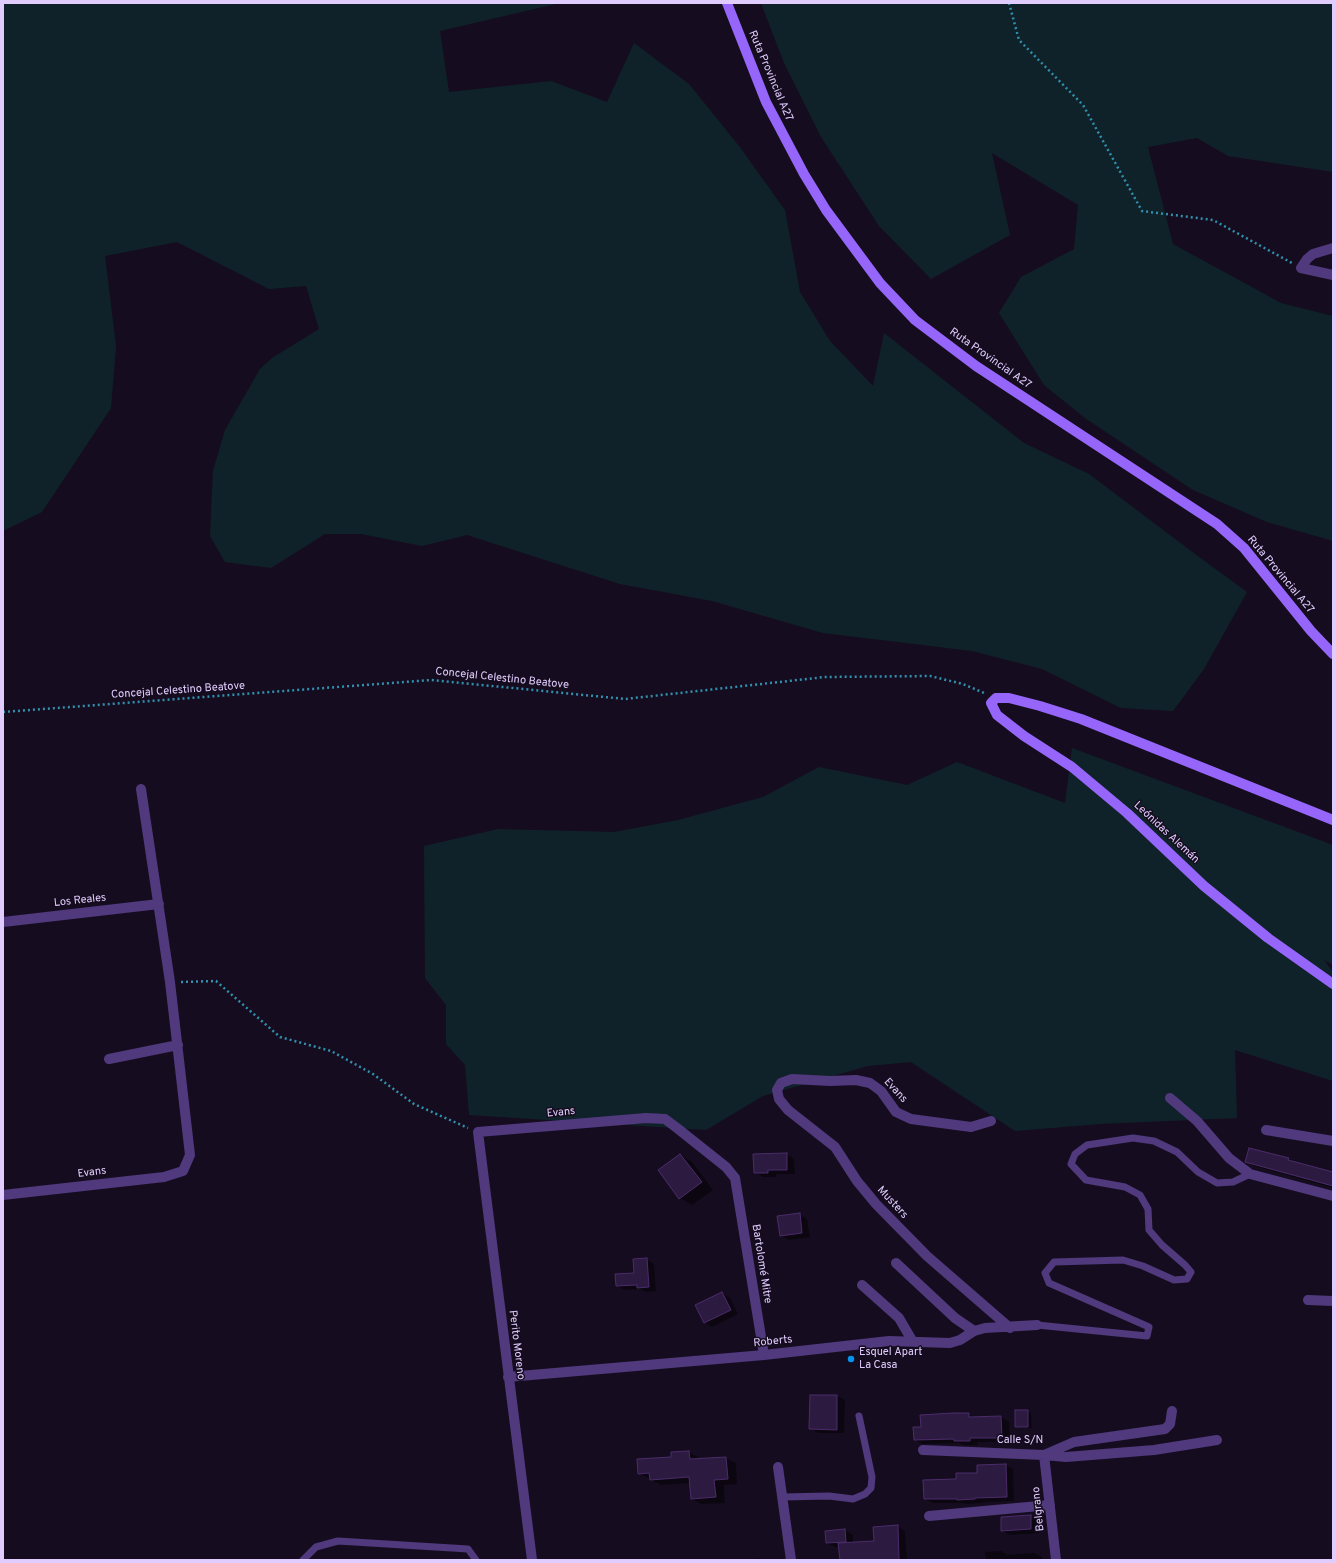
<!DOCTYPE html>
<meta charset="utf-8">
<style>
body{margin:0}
#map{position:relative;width:1336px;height:1563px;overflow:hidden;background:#150d1f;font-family:Overpass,sans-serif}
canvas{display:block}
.frame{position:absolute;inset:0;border:4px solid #e1ccfe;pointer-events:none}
</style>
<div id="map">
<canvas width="1336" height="1563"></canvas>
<div class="frame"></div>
</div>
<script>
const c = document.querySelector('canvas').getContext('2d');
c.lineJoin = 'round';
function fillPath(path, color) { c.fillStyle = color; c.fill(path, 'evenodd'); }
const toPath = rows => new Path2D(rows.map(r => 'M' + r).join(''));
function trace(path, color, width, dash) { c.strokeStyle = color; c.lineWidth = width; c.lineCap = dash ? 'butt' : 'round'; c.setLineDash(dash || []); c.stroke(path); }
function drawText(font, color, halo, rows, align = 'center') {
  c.font = font + ' Overpass,sans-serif'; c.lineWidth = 3; c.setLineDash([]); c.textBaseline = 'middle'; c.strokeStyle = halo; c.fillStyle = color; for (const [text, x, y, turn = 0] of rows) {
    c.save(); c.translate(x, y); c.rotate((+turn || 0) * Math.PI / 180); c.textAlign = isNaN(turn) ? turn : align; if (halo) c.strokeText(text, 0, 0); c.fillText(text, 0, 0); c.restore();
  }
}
fillPath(toPath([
 [3,3,560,3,440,31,449,92,551,81,607,102,634,43,689,84,739,146,785,210,800,292,830,341,873,386,884,333,1024,443,1089,474,1195,554,1247,592,1204,669,1173,711,1121,708,1042,669,972,651,823,633,712,601,620,584,467,535,422,546,361,534,325,534,271,568,225,562,210,536,213,471,225,430,260,369,272,358,319,329,306,286,269,289,177,242,105,256,116,346,111,408,42,512,3,531],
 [761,3,1333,3,1333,172,1228,156,1197,138,1148,147,1173,244,1281,303,1333,316,1333,541,1267,522,1193,490,1085,418,1044,385,999,313,1021,277,1074,249,1078,205,992,153,1010,235,931,279,879,226,821,137,784,63],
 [1072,748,1333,845,1333,965,1324,960,1333,972,1333,1081,1235,1050,1237,1118,1100,1124,1015,1131,911,1062,868,1066,763,1096,706,1130,469,1115,465,1065,446,1044,446,1005,425,978,424,846,498,829,614,832,678,820,763,797,819,767,907,785,957,762,1065,803]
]), '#102229');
fillPath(toPath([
 [1249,1149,1289,1159,1296,1163,1333,1174,1333,1188,1254,1166,1247,1162],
 [787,1154,794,1159,795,1174,776,1174,776,1177,763,1177,755,1172],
 [680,1155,692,1162,713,1190,692,1205,680,1198],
 [799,1214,807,1219,810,1237,789,1240,781,1236],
 [646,1259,654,1264,656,1291,646,1292,640,1289,625,1290,617,1286,635,1274],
 [722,1293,730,1298,738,1314,712,1327,704,1322],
 [837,1396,845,1400,844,1433,818,1433,810,1428],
 [1028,1411,1031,1413,1032,1428,1020,1428,1016,1426],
 [969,1414,976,1418,1001,1417,1009,1422,1010,1442,977,1442,978,1445,963,1445,959,1443,922,1444,914,1439,922,1428,921,1416],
 [689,1452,699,1458,699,1460,726,1458,736,1463,737,1484,724,1485,725,1503,701,1504,692,1499,690,1483,661,1485,639,1473],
 [1006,1465,1013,1469,1014,1501,982,1502,982,1503,966,1504,963,1503,933,1503,925,1499,957,1480],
 [1030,1516,1038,1521,1039,1533,1010,1535,1002,1531],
 [897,1526,905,1531,907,1560,841,1560,840,1547,835,1547,827,1543,845,1530,853,1535,853,1543,875,1542],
 [1001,1551,1007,1555,1034,1553,1042,1557,1042,1560,986,1560,985,1552],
 [759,1558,762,1560,741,1560]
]), '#0007');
const building = toPath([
 [1249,1148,1289,1158,1288,1160,1333,1172,1333,1186,1245,1162,1249,1148],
 [787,1153,787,1170,768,1170,768,1173,754,1173,753,1154,787,1153],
 [680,1154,702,1182,679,1199,658,1170,680,1154],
 [800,1213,802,1233,780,1236,777,1216,800,1213],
 [647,1258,649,1287,637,1288,637,1285,616,1286,615,1274,634,1273,633,1259,647,1258],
 [722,1292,731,1310,704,1323,695,1305,722,1292],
 [810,1395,837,1395,837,1430,809,1429,810,1395],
 [1015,1410,1028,1410,1028,1427,1015,1427,1015,1410],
 [953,1413,969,1413,969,1417,1001,1416,1002,1438,970,1438,970,1441,954,1441,954,1439,914,1440,913,1427,921,1427,920,1415,953,1413],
 [689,1451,690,1459,726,1457,728,1479,714,1480,716,1497,691,1499,689,1477,650,1480,649,1473,638,1474,637,1459,671,1457,671,1452,689,1451],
 [1006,1464,1007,1497,975,1498,975,1499,957,1500,957,1499,924,1499,923,1480,956,1479,956,1473,977,1473,977,1465,1006,1464],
 [1031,1515,1031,1529,1001,1531,1001,1517,1031,1515],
 [898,1525,899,1560,840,1560,838,1543,874,1541,873,1527,898,1525],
 [845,1529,846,1542,826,1543,825,1531,845,1529]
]);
fillPath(building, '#2d1a40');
trace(building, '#4b2c6b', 1);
trace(toPath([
 [1009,3,1019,40,1083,105,1142,211,1213,220,1292,263],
 [3,712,431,680,625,699,825,677,930,676,963,684,984,693],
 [181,982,216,981,280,1037,331,1051,373,1074,414,1104,468,1128]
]), '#3190ae', 2.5, [2, 3]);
trace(toPath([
 [1037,1325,1147,1336,1149,1327,1049,1283,1045,1273,1054,1262,1123,1260,1143,1266,1174,1280,1187,1279,1191,1272,1185,1265,1162,1245,1149,1230,1148,1209,1140,1195,1125,1187,1086,1180,1071,1164,1075,1154,1087,1145,1133,1138,1154,1141,1177,1152,1198,1172,1217,1183,1233,1182,1250,1174],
 [782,1497,829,1496,853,1499,865,1494,871,1488,872,1477,859,1416],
 [303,1560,316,1547,338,1541,468,1549,476,1560]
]), '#50397d', 7);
trace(toPath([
 [1333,248,1313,254,1307,259,1301,268,1333,275],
 [3,922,159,904],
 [109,1059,178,1045],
 [1170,1098,1197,1121,1229,1158,1250,1174,1333,1196],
 [991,1121,971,1127,911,1119,896,1112,881,1091,870,1083,856,1080,830,1081,792,1079,781,1083,777,1090,779,1099,788,1110,835,1147,857,1181,876,1204,927,1256,1010,1328],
 [1266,1130,1333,1141],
 [3,1195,164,1177,183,1171,190,1155,170,982,141,789],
 [896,1263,955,1318,974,1331],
 [862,1285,899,1318,913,1342],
 [1308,1300,1333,1301],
 [508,1377,764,1355,889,1341,950,1343,960,1340,974,1331,985,1328,1037,1325],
 [923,1450,1044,1455,1074,1442,1165,1429,1170,1424,1172,1411],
 [778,1467,791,1560],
 [929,1516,1050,1505],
 [532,1560,478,1132,646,1118,665,1119,677,1128,726,1167,735,1178,764,1355],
 [1056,1560,1044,1455,1066,1457,1154,1450,1217,1440]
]), '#50397d', 10);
trace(toPath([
 [727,3,766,102,804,174,826,210,880,283,915,320,976,366,1217,524,1244,548,1311,631,1333,654],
 [1333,820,1081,719,1040,706,1009,698,996,698,991,703,997,715,1024,736,1072,767,1127,813,1204,886,1268,938,1333,984]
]), '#9666fb', 10);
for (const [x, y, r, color] of [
 [851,1359,4,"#0693f0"]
]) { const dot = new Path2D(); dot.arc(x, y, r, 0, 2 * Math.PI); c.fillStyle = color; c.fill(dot); trace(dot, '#150d1f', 1.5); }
drawText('11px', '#e1ccfe', '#150d1f', [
 ["Ruta Provincial A27",770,76,67],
 ["Ruta Provincial A27",990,359,35],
 ["Ruta Provincial A27",1280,575,50],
 ["Concejal Celestino Beatove",502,679,6],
 ["Concejal Celestino Beatove",178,691,-4],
 ["Leónidas Alemán",1166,833,43],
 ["Los Reales",80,901,-6],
 ["Evans",895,1091,47],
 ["Evans",561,1113,-5],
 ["Evans",92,1173,-7],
 ["Musters",892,1203,47],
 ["Bartolomé Mitre",761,1264,81],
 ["Roberts",773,1342,-6],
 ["Perito Moreno",516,1345,83],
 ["Calle S/N",1020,1441],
 ["Belgrano",1039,1509,-96]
]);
drawText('11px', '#e1ccfe', '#150d1f', [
 ["Esquel Apart",859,1353],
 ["La Casa",859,1366]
], 'left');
</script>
